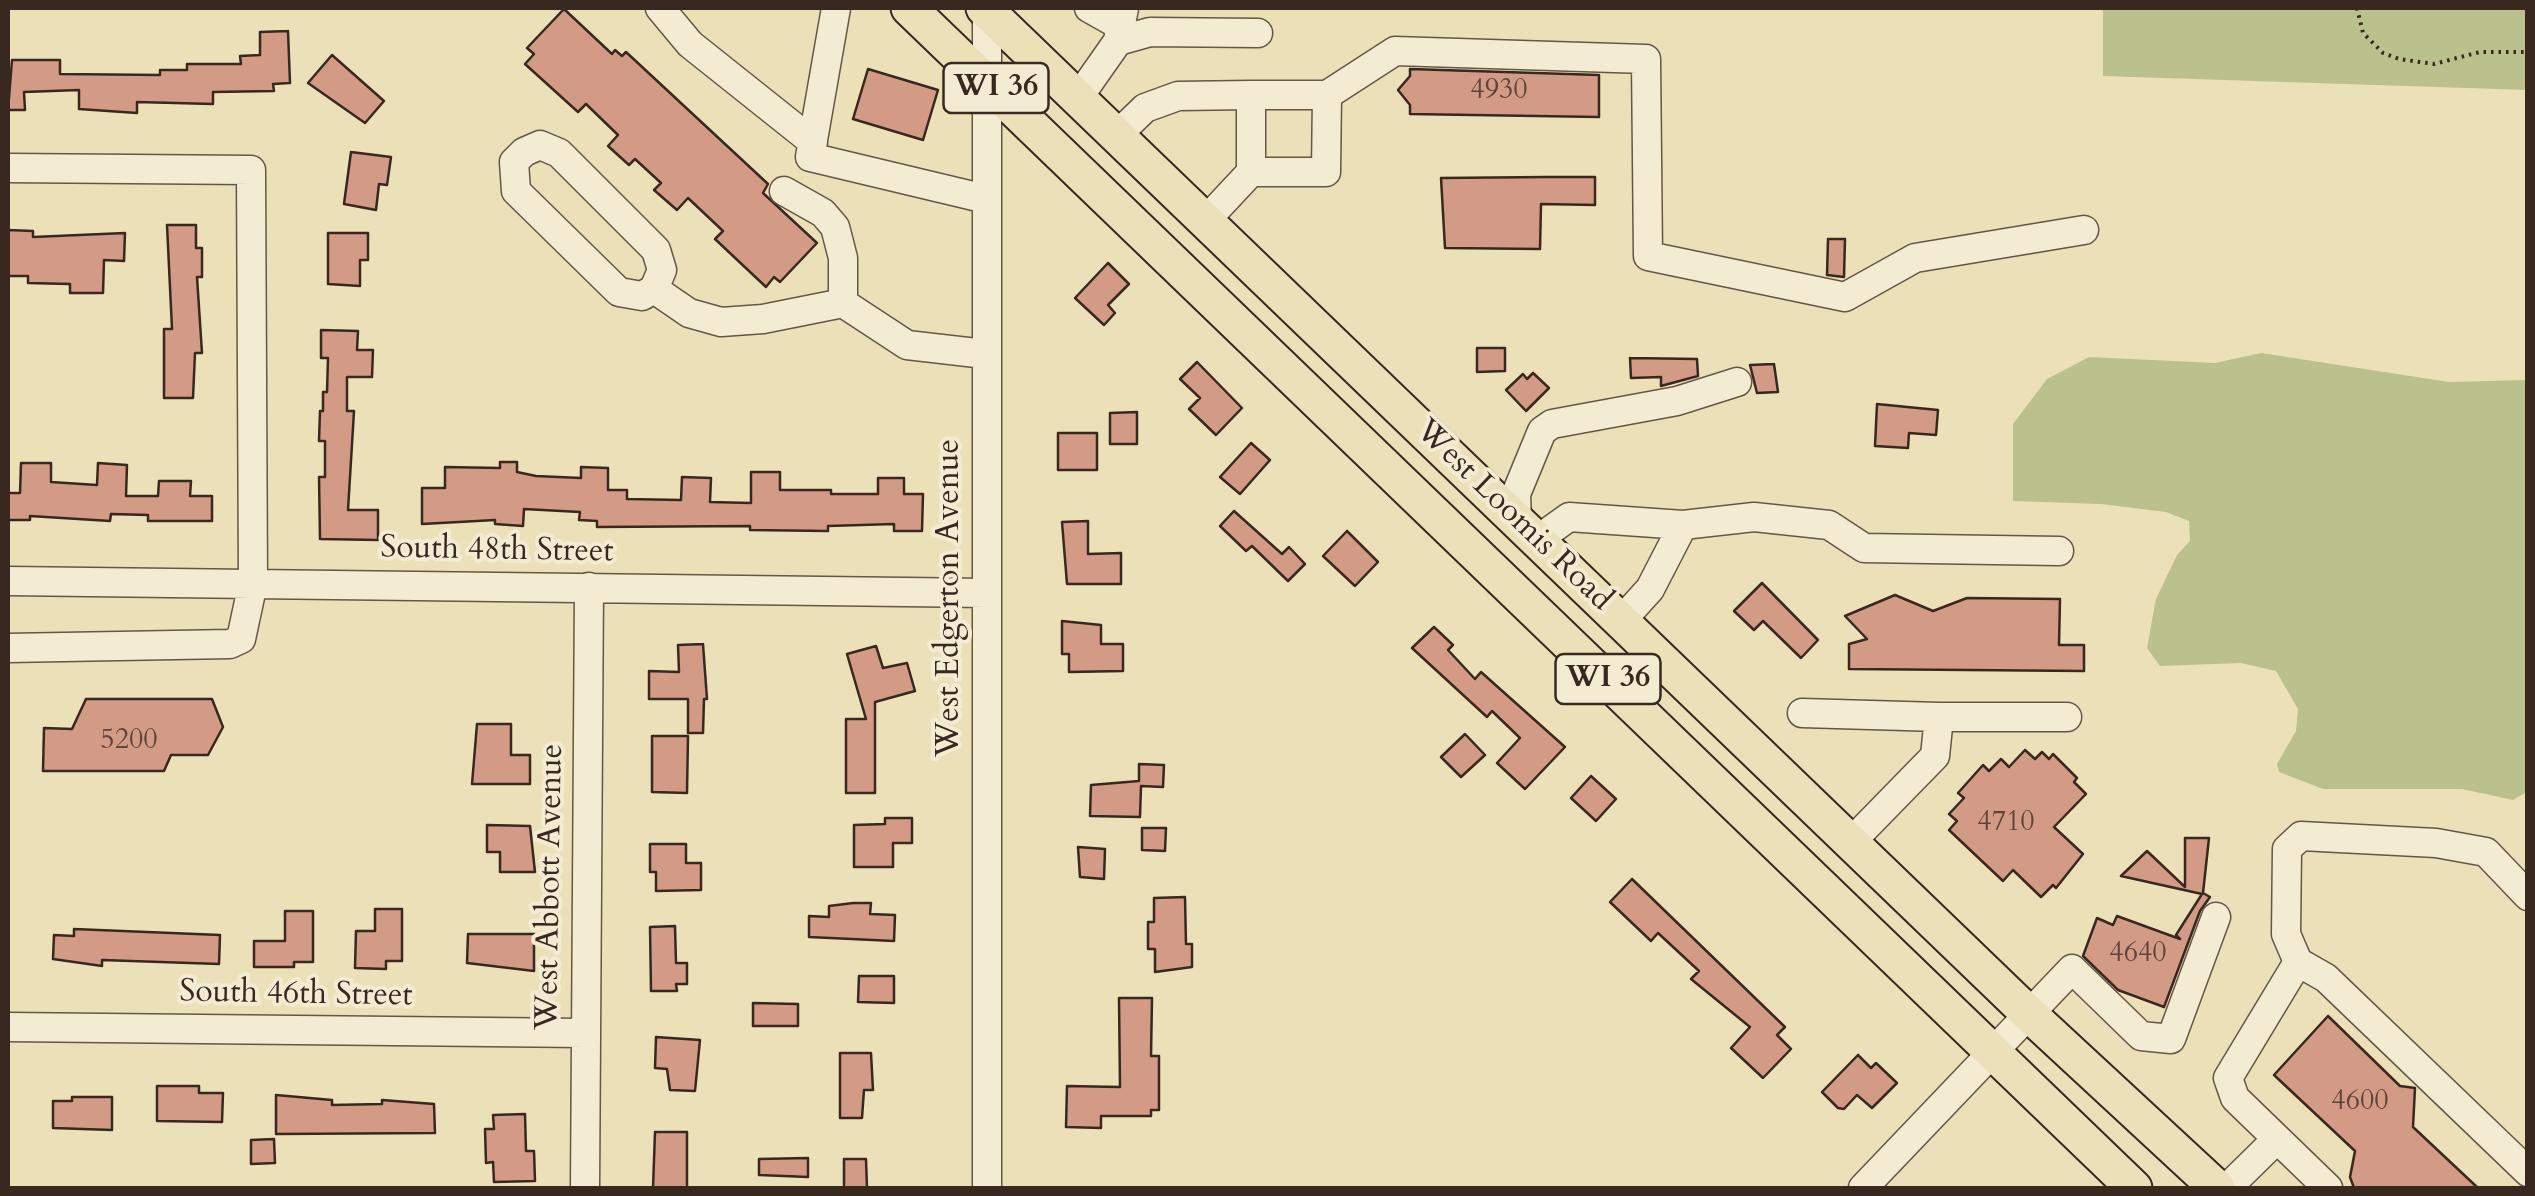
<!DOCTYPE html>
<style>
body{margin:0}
#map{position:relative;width:2535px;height:1196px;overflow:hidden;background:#ece0b9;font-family:Cardo,serif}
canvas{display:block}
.frame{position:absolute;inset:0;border:10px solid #382820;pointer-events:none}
</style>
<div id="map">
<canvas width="2535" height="1196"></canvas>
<div class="frame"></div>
</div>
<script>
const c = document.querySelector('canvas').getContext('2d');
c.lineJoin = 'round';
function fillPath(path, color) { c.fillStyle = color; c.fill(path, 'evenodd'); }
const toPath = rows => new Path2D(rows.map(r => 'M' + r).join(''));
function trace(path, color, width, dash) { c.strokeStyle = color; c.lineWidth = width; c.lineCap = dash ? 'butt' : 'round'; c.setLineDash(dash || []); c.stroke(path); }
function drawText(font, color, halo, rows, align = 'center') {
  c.font = font + ' Cardo,serif'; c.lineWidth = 8; c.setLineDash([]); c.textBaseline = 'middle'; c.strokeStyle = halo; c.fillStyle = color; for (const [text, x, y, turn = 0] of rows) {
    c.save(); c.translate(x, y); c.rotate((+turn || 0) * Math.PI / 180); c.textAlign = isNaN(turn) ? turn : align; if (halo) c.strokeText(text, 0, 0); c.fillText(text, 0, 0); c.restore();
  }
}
fillPath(toPath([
 [2103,8,2527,8,2527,90,2103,76],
 [2261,353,2449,382,2527,380,2527,792,2513,800,2462,789,2323,789,2279,772,2277,764,2296,731,2298,709,2276,671,2241,663,2160,666,2147,648,2156,599,2177,555,2190,541,2189,521,2166,512,2101,504,2013,501,2013,424,2047,379,2089,357,2215,363]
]), '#bbc18d');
const building = toPath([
 [564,9,612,54,615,50,622,56,626,52,768,184,763,193,817,243,780,282,774,277,766,287,715,239,723,231,688,198,677,210,654,190,661,183,635,159,629,165,608,146,618,135,586,104,578,112,525,64,534,54,527,48,564,9],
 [288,31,290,83,273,84,274,91,213,92,213,104,137,102,137,113,79,109,79,90,24,92,25,110,8,110,12,60,60,60,60,74,160,75,160,70,187,70,187,64,241,64,240,56,260,55,260,32,288,31],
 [332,55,384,101,365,123,308,83,332,55],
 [868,69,938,90,923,140,853,119,868,69],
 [1410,69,1599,75,1599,117,1410,114,1410,105,1398,90,1410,76,1410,69],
 [351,152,391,157,387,185,379,184,376,210,344,204,351,152],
 [1546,177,1595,177,1595,205,1541,204,1540,249,1445,248,1441,178,1546,177],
 [167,225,196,225,196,248,202,248,202,277,197,277,202,353,195,353,193,398,164,398,164,329,172,329,167,225],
 [8,230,33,231,33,237,125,233,124,261,104,260,103,293,70,293,70,284,28,283,28,276,8,276,8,230],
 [328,233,368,233,368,260,360,260,360,286,328,284,328,233],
 [1828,239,1845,239,1844,277,1827,275,1828,239],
 [1108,263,1129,284,1108,305,1115,313,1104,325,1075,298,1108,263],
 [321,330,358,331,357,350,373,350,372,377,347,377,347,411,354,411,348,510,378,510,378,540,320,539,319,477,325,477,325,441,319,441,320,411,323,411,323,392,327,392,328,358,321,358,321,330],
 [1477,348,1505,348,1505,371,1477,372,1477,348],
 [1630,358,1697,359,1698,376,1661,386,1661,377,1631,378,1630,358],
 [1197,362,1242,408,1216,435,1189,409,1200,398,1180,379,1197,362],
 [1774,364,1778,392,1757,393,1750,365,1774,364],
 [1533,373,1549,388,1526,411,1506,390,1523,374,1527,379,1533,373],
 [1877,404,1938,410,1936,435,1909,433,1908,448,1875,446,1877,404],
 [1137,412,1137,444,1110,444,1110,413,1137,412],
 [1058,433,1097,433,1097,470,1058,470,1058,433],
 [1251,443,1270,460,1240,494,1220,477,1251,443],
 [500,462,517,462,517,472,536,476,581,478,581,467,608,468,608,490,627,490,627,499,681,500,682,477,711,478,710,502,751,503,751,472,780,472,780,490,831,490,831,494,878,494,878,478,904,478,904,494,923,494,922,531,894,531,894,524,828,526,828,531,750,530,750,526,597,527,597,521,579,520,580,512,524,509,523,526,495,524,495,520,422,524,422,488,445,488,445,467,500,468,500,462],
 [21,463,51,463,51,482,97,485,98,463,127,465,126,496,158,496,159,481,191,481,190,496,212,496,212,521,148,521,148,515,111,514,110,521,30,516,30,520,8,520,8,493,20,493,21,463],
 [1234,511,1282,554,1289,547,1305,564,1288,581,1252,546,1246,551,1220,526,1234,511],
 [1088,521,1088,554,1121,553,1121,584,1067,584,1062,522,1088,521],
 [1347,531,1378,562,1355,586,1323,556,1347,531],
 [1762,583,1818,640,1801,658,1763,621,1754,630,1734,611,1762,583],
 [1895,595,1933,611,1967,598,2060,599,2059,645,2084,645,2084,671,1849,669,1849,644,1867,639,1845,616,1895,595],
 [1062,621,1101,625,1101,644,1123,644,1123,671,1069,672,1069,654,1062,654,1062,621],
 [1434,627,1453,645,1448,650,1475,679,1481,672,1565,747,1525,789,1497,763,1520,738,1492,711,1487,717,1412,648,1434,627],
 [703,644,707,699,704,699,703,733,688,733,688,699,649,699,649,671,679,672,678,645,703,644],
 [876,646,883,668,907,663,915,691,875,702,875,793,846,793,846,719,866,719,847,654,876,646],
 [86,699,212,699,223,727,208,755,171,755,164,771,43,771,44,728,72,729,86,699],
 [477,724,511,724,511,755,530,755,530,784,472,784,477,724],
 [1465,734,1485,755,1461,777,1441,757,1465,734],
 [652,736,688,736,687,793,652,792,652,736],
 [2025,750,2035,759,2042,752,2049,759,2053,754,2077,778,2074,782,2086,794,2054,827,2083,854,2056,888,2053,885,2041,897,2013,870,2003,881,1949,830,1957,821,1949,814,1964,798,1958,793,1983,765,1989,771,2001,759,2009,767,2025,750],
 [1139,764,1164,765,1163,787,1141,786,1140,817,1090,816,1091,785,1139,781,1139,764],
 [1591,776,1616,799,1596,821,1571,798,1591,776],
 [885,818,912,818,912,843,893,843,893,867,854,867,854,825,885,824,885,818],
 [487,825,530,826,535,872,500,872,500,852,487,852,487,825],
 [1142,828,1166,828,1165,851,1142,850,1142,828],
 [2185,838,2209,838,2203,893,2210,897,2200,911,2164,1007,2118,990,2083,956,2097,918,2113,925,2117,916,2180,939,2176,935,2202,894,2121,876,2147,851,2185,887,2185,838],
 [650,844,686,844,686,863,701,863,701,890,656,891,656,872,650,872,650,844],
 [1078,847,1105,849,1104,879,1080,877,1078,847],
 [1632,879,1785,1027,1777,1035,1791,1049,1763,1078,1731,1048,1750,1027,1691,979,1699,971,1658,933,1651,941,1610,902,1632,879],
 [1185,897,1186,944,1192,944,1192,967,1155,972,1155,949,1148,949,1148,922,1154,922,1154,898,1185,897],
 [853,903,871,903,870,914,895,915,894,941,809,937,809,916,829,917,829,906,853,903],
 [375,909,402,909,402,961,386,961,386,969,355,968,356,931,375,931,375,909],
 [285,911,313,911,313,962,294,962,294,967,254,967,254,941,285,941,285,911],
 [675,926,676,963,687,963,687,984,676,984,677,991,651,991,650,927,675,926],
 [74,929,220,935,219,964,102,960,102,966,53,959,54,935,74,936,74,929],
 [468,934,534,934,534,971,467,963,468,934],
 [859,976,894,976,894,1003,858,1002,859,976],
 [1119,998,1152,998,1151,1056,1159,1056,1159,1110,1151,1110,1151,1116,1101,1116,1101,1128,1066,1127,1067,1086,1120,1087,1119,998],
 [753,1003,798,1004,798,1026,753,1026,753,1003],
 [2328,1016,2400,1086,2415,1088,2413,1127,2478,1188,2354,1188,2350,1177,2355,1151,2274,1075,2328,1016],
 [656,1037,700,1040,695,1091,670,1090,667,1069,655,1068,656,1037],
 [840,1053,871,1053,873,1090,864,1090,862,1118,840,1118,840,1053],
 [1858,1055,1871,1068,1876,1063,1897,1083,1872,1108,1857,1095,1844,1109,1838,1108,1822,1092,1858,1055],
 [157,1086,199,1086,199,1093,223,1093,222,1122,157,1121,157,1086],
 [276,1095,332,1100,332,1105,382,1104,382,1100,434,1104,435,1133,276,1134,276,1095],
 [72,1097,112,1097,112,1130,53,1128,53,1101,72,1101,72,1097],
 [525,1114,526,1151,534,1151,535,1181,494,1182,493,1162,486,1163,485,1129,494,1129,493,1115,525,1114],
 [655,1132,687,1132,687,1188,653,1188,655,1132],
 [274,1139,275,1163,251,1164,251,1140,274,1139],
 [808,1158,808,1177,759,1175,759,1159,808,1158],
 [844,1159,866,1159,867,1188,844,1188,844,1159]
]);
fillPath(building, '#d39a86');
trace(building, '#382820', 2.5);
const minor = toPath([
 [660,8,690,44,813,142],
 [836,8,810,157,986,199],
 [1089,8,1121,26],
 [1118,41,1150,32,1258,33],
 [1251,95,1327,95],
 [1078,98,1118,41,1124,8],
 [1117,135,1145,108,1178,96,1251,95,1251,172,1207,219],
 [8,168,251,170,253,583,241,639,230,644,8,648],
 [1251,172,1326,172,1327,95,1395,51,1646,59,1648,256,1845,297,1915,258,2084,230],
 [784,191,823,213,835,227,843,258,843,303],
 [654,289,642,296,619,292,516,191,514,162,524,152,540,145,559,153,656,250,662,270,654,289,689,313,721,322,763,319,843,303,907,345,985,354],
 [1517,520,1516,494,1542,431,1552,424,1677,401,1737,382],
 [1537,540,1569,517,1683,525,1754,517,1829,525,1864,548,2059,551],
 [8,581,986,593],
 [1621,621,1650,589,1683,525],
 [1802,713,1939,717],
 [1851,842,1935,756,1939,717,2067,717],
 [2298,962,2326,978,2528,1172],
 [8,1027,584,1033],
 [585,1188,589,587],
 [987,1188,987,8],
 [1863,1188,2072,969,2141,1036,2171,1039,2216,917],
 [2227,1188,2277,1139],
 [2328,1188,2235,1098,2228,1078,2298,962,2286,934,2287,849,2301,836,2436,843,2486,852,2528,896]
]);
const major = toPath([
 [909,8,2134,1188],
 [984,8,2029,1014,2217,1188]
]);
trace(minor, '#655646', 31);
trace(major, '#382820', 39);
trace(toPath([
 [2357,8,2363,33,2383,53,2399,59,2434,64,2480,52,2528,52]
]), '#382820', 4, [2.5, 5]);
trace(minor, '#f3ebd2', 28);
trace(major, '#ece0b9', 35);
drawText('28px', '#5f443a', null, [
 ["4930",1499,92],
 ["5200",129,742],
 ["4710",2006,824],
 ["4640",2138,955],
 ["4600",2360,1103]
]);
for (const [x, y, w] of [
 [996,88,105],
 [1608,679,105]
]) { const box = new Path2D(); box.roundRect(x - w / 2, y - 25, w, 50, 8); c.fillStyle = '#f3ebd2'; c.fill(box); trace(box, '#382820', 2.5); }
drawText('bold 30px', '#382820', null, [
 ["WI 36",996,88],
 ["WI 36",1608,679]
]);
drawText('32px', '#382820', '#f3ebd2', [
 ["West Loomis Road",1513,516,44],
 ["South 48th Street",497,551,1],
 ["West Edgerton Avenue",951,598,-90],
 ["West Abbott Avenue",551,887,-89],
 ["South 46th Street",296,995,1]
]);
</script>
